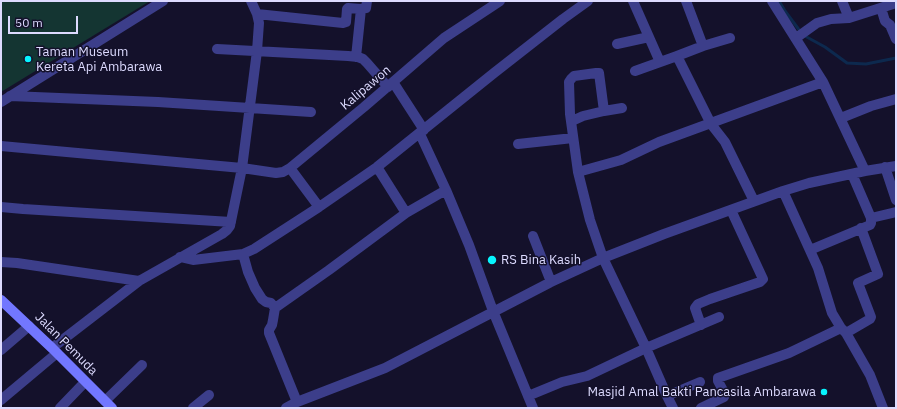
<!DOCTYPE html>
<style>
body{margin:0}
#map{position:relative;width:897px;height:409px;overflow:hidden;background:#14112b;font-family:"IBM Plex Sans",sans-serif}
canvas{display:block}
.frame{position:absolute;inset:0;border:2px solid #dddbff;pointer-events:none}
.scale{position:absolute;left:8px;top:16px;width:70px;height:18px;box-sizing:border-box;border:2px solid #dddbff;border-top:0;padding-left:5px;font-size:12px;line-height:14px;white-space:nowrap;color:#dddbff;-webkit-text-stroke:3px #14112b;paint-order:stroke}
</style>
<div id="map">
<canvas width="897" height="409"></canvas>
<div class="frame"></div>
<div class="scale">50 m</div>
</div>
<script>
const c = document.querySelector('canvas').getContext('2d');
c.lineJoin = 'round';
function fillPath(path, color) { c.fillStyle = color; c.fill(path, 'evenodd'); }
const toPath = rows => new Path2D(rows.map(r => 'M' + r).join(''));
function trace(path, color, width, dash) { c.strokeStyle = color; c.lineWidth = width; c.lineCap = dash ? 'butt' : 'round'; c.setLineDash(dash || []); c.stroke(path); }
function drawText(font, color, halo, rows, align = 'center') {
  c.font = font + ' "IBM Plex Sans",sans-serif'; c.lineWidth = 3; c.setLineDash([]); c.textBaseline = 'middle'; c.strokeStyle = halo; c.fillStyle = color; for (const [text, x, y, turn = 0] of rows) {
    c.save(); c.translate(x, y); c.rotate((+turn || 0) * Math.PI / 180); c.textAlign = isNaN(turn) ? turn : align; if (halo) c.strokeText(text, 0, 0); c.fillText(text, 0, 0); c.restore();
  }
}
fillPath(toPath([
 [1,1,150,1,1,92]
]), '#143532');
trace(toPath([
 [779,1,785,11,803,35,825,47,847,63,866,64,896,58]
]), '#0d294e', 3);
trace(toPath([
 [633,1,660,62],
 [686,1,703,46],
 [772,1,823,82,865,171],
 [842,1,849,18],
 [881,8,885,21,890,25,896,39],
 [361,9,366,8,367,1],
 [257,14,343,23,346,22,347,9,348,8,361,9,356,57],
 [730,38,703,46,677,56,711,124,725,142,754,201],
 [796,38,817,23,831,19,849,18,896,3],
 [617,44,649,37],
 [217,49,348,56,358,57,363,59,367,63,388,87],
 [635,71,677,56],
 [393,82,424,130],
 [10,96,158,102,311,112],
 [1,102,163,1],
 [604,111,622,108],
 [841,118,871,106,896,99],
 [572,121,583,116,604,111,599,73,596,73,574,76,571,79,569,82,570,114,578,172,590,220,603,258,646,348,667,396,673,408],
 [420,134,446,190,469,245,493,311,533,408],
 [518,144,573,138],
 [1,146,242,168,276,173,283,172,290,168,364,107,444,38,500,1],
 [377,167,406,213],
 [885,167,896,200],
 [290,168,319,207],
 [578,172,621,160,659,142,823,82],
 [783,191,818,268,832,313,841,328,846,333,870,375,883,408],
 [1,207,23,209,231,222],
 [871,218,896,212],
 [533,236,551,282],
 [810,250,870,225,871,223,871,218,852,174],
 [243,254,248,272,255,288,262,299,266,302,271,303,275,308],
 [180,257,193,260,243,254,254,249,319,207,377,167,494,73,563,19,588,1],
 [1,262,17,263,139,281],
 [701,325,695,308,698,304,710,299,760,282,763,279,731,210],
 [846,333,870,319,871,317,858,283,878,274,861,228],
 [52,348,139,281,222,234,227,230,230,226,242,168,257,51,259,23,257,14,251,1],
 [1,350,29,326],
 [528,396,562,382,587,376,646,348,719,317],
 [667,396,700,382],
 [1,400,57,353],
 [105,401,142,365],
 [297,402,269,333,269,330,272,325,273,320,275,308,329,270,406,213,446,190],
 [60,408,85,382],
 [193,408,209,395],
 [286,408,297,402,385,368,551,282,603,258,664,234,783,191,809,183,865,171,896,166],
 [701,408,724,397,725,394,718,381,718,378,789,353,841,328]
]), '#3c3e8a', 10);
trace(toPath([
 [1,300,52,348,112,408]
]), '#7277ff', 10);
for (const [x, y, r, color] of [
 [28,59,4,"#07f5ff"],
 [492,260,5,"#07f5ff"],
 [824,392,4,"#07f5ff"]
]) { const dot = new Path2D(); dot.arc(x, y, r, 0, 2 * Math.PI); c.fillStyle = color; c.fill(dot); trace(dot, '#14112b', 1.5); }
drawText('13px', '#dddbff', '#14112b', [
 ["Taman Museum",36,52],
 ["Kereta Api Ambarawa",36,67],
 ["RS Bina Kasih",501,260],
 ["Masjid Amal Bakti Pancasila Ambarawa",816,392,"right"]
], 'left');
drawText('13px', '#dddbff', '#14112b', [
 ["Kalipawon",366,88,-40],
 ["Jalan Pemuda",66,344,45]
]);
</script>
